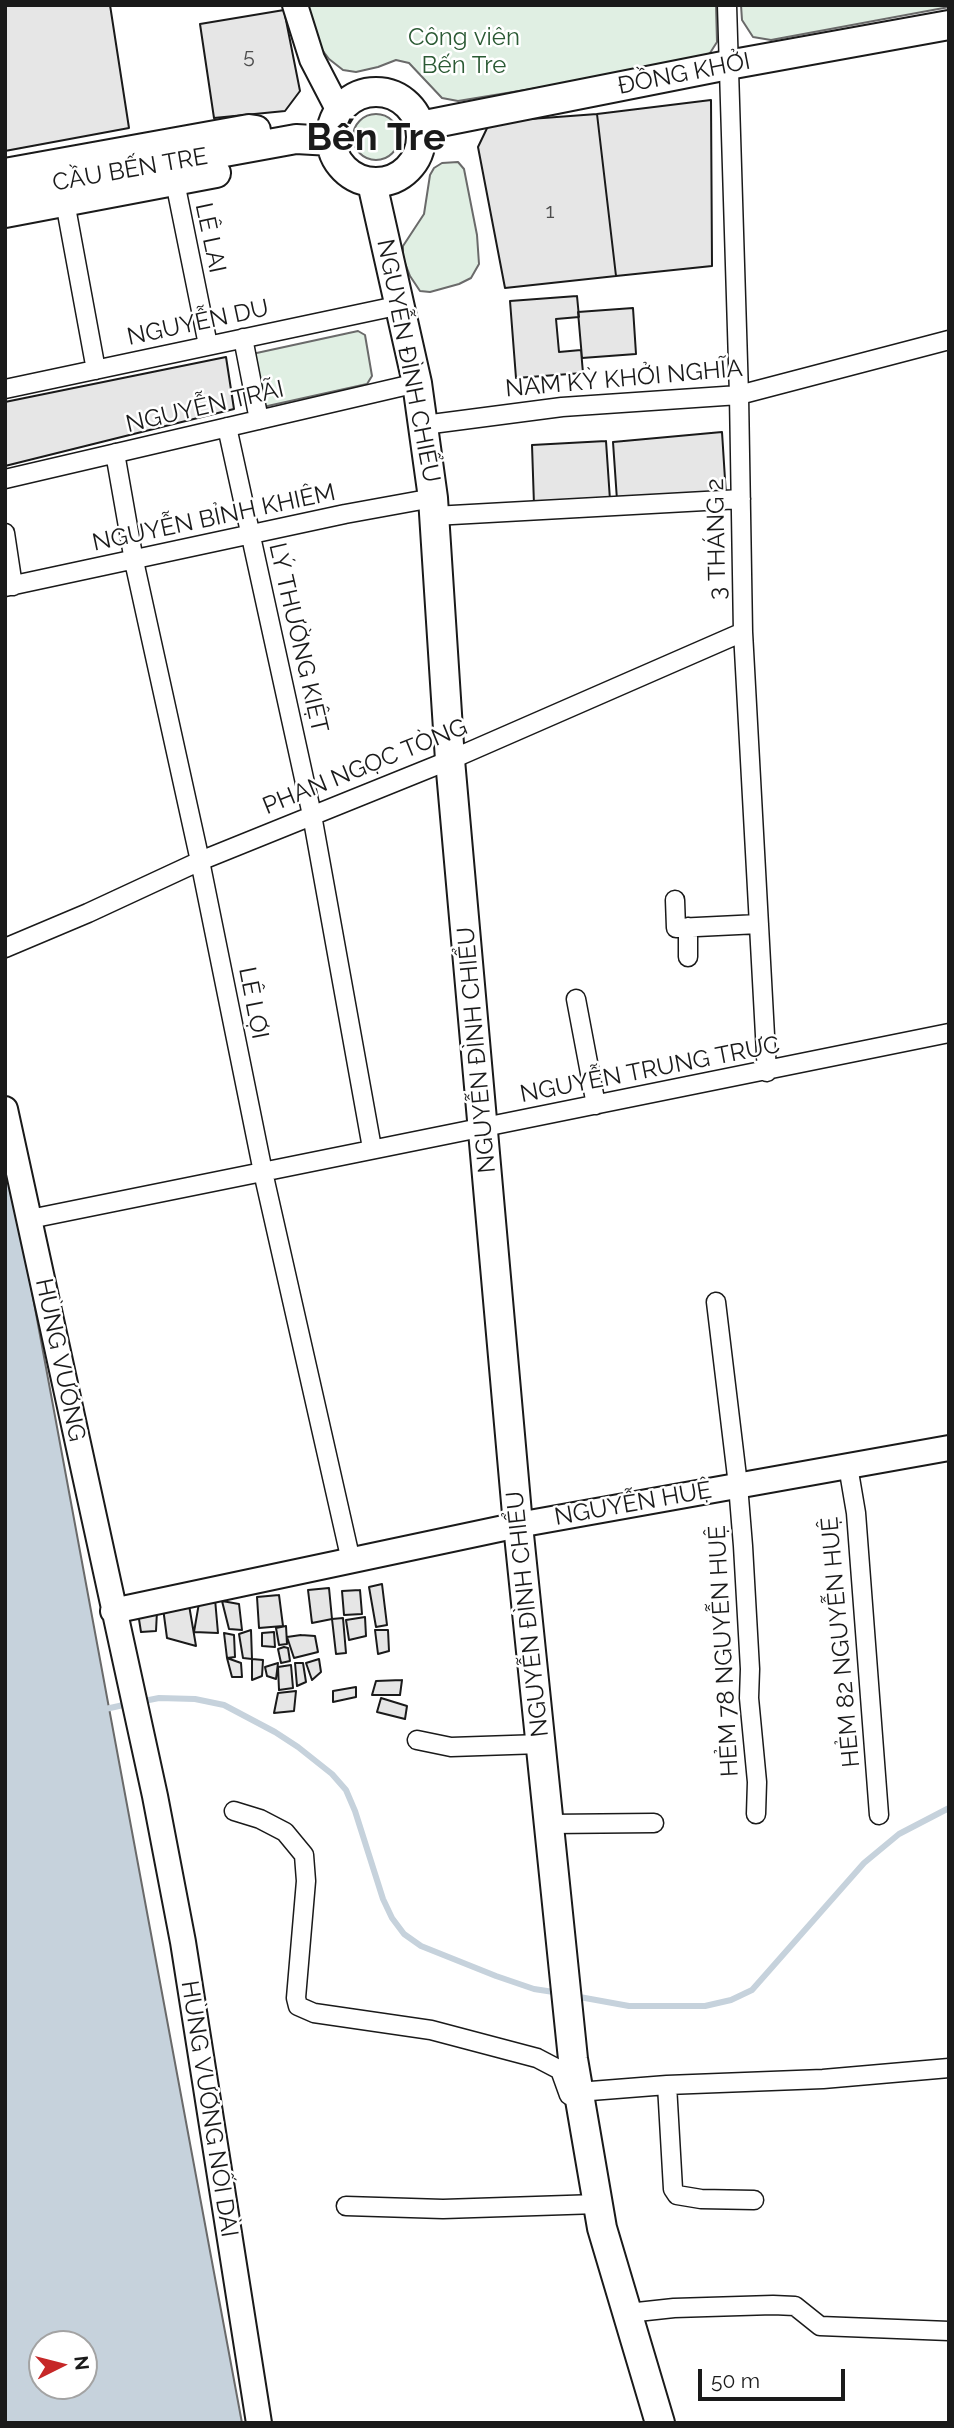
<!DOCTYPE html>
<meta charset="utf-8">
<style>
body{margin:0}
#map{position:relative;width:954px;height:2428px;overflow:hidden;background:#fff;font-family:Raleway,sans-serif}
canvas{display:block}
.frame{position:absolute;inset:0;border:7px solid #1a1a1a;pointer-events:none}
.north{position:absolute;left:28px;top:2330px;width:70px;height:70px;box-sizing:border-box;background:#fff;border:2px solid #a3a3a3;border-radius:50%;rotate:84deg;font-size:19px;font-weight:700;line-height:28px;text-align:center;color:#1a1a1a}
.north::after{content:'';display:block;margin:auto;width:24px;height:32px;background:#c62828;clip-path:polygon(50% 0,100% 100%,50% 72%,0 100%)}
.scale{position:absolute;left:698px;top:2369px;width:147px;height:32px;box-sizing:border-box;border:4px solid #1a1a1a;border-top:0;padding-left:9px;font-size:21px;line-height:24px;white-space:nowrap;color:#1a1a1a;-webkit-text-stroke:5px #fff;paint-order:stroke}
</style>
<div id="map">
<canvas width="954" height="2428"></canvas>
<div class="frame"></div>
<div class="north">N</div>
<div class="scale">50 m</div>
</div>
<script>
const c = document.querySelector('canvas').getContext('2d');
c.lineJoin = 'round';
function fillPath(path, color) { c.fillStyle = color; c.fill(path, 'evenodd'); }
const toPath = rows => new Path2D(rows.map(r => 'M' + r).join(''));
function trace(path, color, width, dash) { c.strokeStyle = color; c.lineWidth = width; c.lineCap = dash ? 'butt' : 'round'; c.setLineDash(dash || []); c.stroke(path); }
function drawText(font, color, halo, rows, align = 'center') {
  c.font = font + ' Raleway,sans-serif'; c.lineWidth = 5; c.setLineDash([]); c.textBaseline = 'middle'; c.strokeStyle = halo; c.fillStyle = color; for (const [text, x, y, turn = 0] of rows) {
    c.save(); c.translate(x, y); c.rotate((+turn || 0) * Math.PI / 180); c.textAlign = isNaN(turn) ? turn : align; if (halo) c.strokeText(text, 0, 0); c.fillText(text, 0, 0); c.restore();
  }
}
const green = toPath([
 [307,5,716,5,717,42,710,53,696,62,458,101,442,98,409,63,396,60,378,67,356,72,343,70,329,59,320,47,307,5],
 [741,5,949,5,949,7,771,40,753,37,742,20,741,5],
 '353 137a23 23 0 1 1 46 0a23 23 0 1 1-46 0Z',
 [458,162,464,169,477,235,479,264,471,278,459,284,430,292,420,291,410,276,403,258,403,246,424,214,430,175,434,168,442,163,458,162],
 [358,331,365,335,372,376,367,384,263,407,252,354,358,331]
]);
fillPath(green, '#e0efe3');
trace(green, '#6a6a6a', 2);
const water = toPath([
 [5,1146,109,1708,242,2423,5,2423,5,1146],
 [42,2344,84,2344,84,2386,42,2386,42,2344]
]);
fillPath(water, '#c6d2dc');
trace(water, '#6a6a6a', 2);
trace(toPath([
 [139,1702,159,1698,195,1699,224,1705,275,1732,298,1747,332,1774,346,1790,355,1811,383,1899,392,1918,404,1934,421,1946,496,1976,534,1989,560,1993],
 [101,1710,128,1704],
 [574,1996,629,2006,705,2006,731,2000,752,1990,864,1863,899,1834,949,1808]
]), '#c6d2dc', 6);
const building = toPath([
 [5,5,110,5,129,128,5,151,5,5],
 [284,10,300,91,285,111,214,118,200,24,284,10],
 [711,100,712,266,616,276,597,114,711,100],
 [597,114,616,276,505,288,478,147,490,122,597,114],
 [577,296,579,317,556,319,559,352,581,350,583,373,516,378,510,301,577,296],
 [633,308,636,354,582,358,578,312,633,308],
 [226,357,234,409,5,466,5,402,226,357],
 [722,432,726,495,617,500,613,442,722,432],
 [606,441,610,500,534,505,532,445,606,441],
 [382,1584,387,1625,376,1627,369,1587,382,1584],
 [329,1588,332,1619,312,1623,308,1590,329,1588],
 [360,1590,362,1614,344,1615,342,1591,360,1590],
 [279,1595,283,1626,259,1628,257,1597,279,1595],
 [215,1599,218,1633,194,1632,199,1603,215,1599],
 [222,1601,239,1604,242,1630,229,1629,222,1601],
 [189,1605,196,1646,167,1638,163,1608,189,1605],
 [157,1611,156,1631,141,1632,138,1613,157,1611],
 [365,1617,366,1636,349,1640,346,1620,365,1617],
 [343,1618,346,1653,336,1654,332,1619,343,1618],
 [286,1626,287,1644,279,1645,276,1628,286,1626],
 [251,1630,252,1659,243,1658,239,1634,251,1630],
 [375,1630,388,1630,389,1651,378,1654,375,1630],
 [274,1632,275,1647,262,1646,262,1633,274,1632],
 [224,1633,234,1635,235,1657,227,1658,224,1633],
 [301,1635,315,1636,318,1652,294,1658,287,1637,301,1635],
 [284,1647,288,1648,290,1661,281,1663,278,1649,284,1647],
 [227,1658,241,1663,242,1677,232,1677,227,1658],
 [252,1659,263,1660,262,1676,252,1680,252,1659],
 [319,1659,321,1672,312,1680,306,1663,319,1659],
 [278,1663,276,1679,267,1676,265,1667,278,1663],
 [295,1663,303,1663,306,1682,297,1686,295,1663],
 [291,1665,293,1688,279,1690,278,1667,291,1665],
 [402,1680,400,1695,372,1695,376,1681,402,1680],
 [356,1687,356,1697,333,1702,333,1691,356,1687],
 [296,1691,294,1711,274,1713,278,1693,296,1691],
 [381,1698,407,1706,405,1719,377,1712,381,1698]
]);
fillPath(building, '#e6e6e6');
trace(building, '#1a1a1a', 2);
const street = toPath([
 [727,5,739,395,743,632,767,1072],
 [175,182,208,345],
 [65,202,96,370],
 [243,338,259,420],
 [5,389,401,305],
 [424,425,562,407,739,395,949,340],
 [227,427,312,815,372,1148],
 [115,453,134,561,200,861,263,1172,351,1561],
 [5,479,417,383],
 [434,516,741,499],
 [5,533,13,586],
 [5,587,345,514,433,498],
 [675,900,676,928,759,924],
 [688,927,688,957],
 [5,948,88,913,200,861,450,760,743,632],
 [576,999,596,1105],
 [30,1219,949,1033],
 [716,1302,738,1485,743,1546,750,1669,749,1698,757,1782,756,1814],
 [848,1466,856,1513,879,1815],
 [417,1740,451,1747,541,1744],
 [234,1811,260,1819,285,1832,304,1855,306,1881,296,1998,298,2006,314,2013,431,2030,537,2058,560,2070,569,2095],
 [549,1824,654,1823],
 [667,2085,673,2189,677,2195,701,2199,754,2200],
 [578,2092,667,2085,823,2079,949,2068],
 [346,2206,443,2209,598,2204],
 [628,2313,674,2308,773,2305,795,2306,820,2326,949,2331]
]);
const secondary = toPath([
 [295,5,312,59,339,111],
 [5,1109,155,1796,183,1942,259,2423],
 [113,1611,518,1525,949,1448]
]);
const primary = toPath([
 '331 137a45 45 0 1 1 90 0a45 45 0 1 1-90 0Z',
 [420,126,728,65,949,25],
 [5,173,249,129,256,130],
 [372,183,417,383,433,498,450,760,518,1525,573,2059,602,2228,660,2423],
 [5,192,296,139,331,141],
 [5,213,216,173]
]);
trace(street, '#1a1a1a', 21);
trace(secondary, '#1a1a1a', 28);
trace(primary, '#1a1a1a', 32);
trace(street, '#fff', 18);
trace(secondary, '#fff', 24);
trace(primary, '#fff', 28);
drawText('21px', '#4d4d4d', null, [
 ["5",249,57],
 ["1",550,212]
]);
drawText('24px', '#2b5a34', '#fff', [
 ["Công viên",464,38],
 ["Bến Tre",464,66]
]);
drawText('24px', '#1a1a1a', '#fff', [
 ["ĐỒNG KHỞI",684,74,-11],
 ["CẦU BẾN TRE",130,170,-10],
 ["LÊ LAI",210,238,78],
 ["NGUYỄN DU",198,323,-12],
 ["NGUYỄN ĐÌNH CHIỂU",408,361,79],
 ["NAM KỲ KHỞI NGHĨA",624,379,-5],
 ["NGUYỄN TRÃI",205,407,-13],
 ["NGUYỄN BỈNH KHIÊM",214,518,-12],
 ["3 THÁNG 2",717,539,-91],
 ["LÝ THƯỜNG KIỆT",298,638,77],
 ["PHAN NGỌC TÒNG",365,767,-22],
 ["LÊ LỢI",253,1003,79],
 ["NGUYỄN ĐÌNH CHIỂU",477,1050,-95],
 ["NGUYỄN TRUNG TRỰC",650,1070,-11],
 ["HÙNG VƯƠNG",60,1360,78],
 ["NGUYỄN HUỆ",633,1504,-10],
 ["NGUYỄN ĐÌNH CHIỂU",528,1614,-96],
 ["HẺM 82 NGUYỄN HUỆ",841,1642,-95],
 ["HẺM 78 NGUYỄN HUỆ",724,1651,-93],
 ["HÙNG VƯƠNG NỐI DÀI",209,2109,81]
]);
drawText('bold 38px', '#1a1a1a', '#fff', [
 ["Bến Tre",376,139]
]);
</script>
